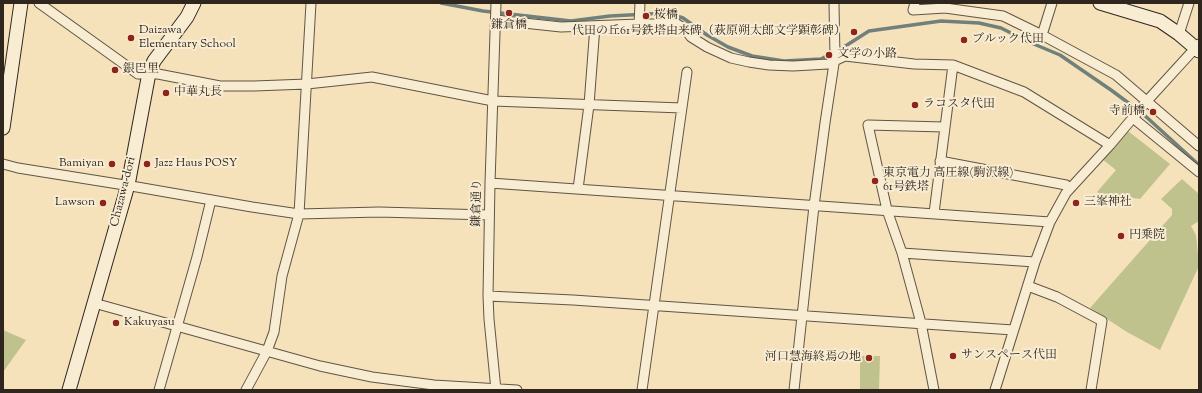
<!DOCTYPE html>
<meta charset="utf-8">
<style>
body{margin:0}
#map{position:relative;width:1202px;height:393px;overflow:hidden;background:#f5e2bb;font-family:"Sorts Mill Goudy",serif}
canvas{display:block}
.frame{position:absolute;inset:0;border:4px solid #2f261e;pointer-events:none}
</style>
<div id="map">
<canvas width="1202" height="393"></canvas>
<div class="frame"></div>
</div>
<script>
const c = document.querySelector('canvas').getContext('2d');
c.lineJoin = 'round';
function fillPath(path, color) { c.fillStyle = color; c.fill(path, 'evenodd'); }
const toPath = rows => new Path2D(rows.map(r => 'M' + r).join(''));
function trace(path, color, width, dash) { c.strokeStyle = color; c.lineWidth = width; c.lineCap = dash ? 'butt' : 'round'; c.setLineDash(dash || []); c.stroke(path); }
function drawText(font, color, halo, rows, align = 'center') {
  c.font = font + ' "Sorts Mill Goudy","Noto Serif JP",serif'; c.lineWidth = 4; c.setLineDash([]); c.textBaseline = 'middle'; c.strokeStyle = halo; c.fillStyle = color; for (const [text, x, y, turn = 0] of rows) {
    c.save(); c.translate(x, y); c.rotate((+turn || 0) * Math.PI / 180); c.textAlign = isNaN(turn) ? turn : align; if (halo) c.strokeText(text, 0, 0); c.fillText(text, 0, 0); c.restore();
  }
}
fillPath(toPath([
 [1128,131,1170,164,1140,199,1127,197,1108,198,1097,192,1116,170,1102,159],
 [1182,179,1199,194,1199,221,1191,226,1196,235,1199,266,1160,350,1127,332,1090,308,1172,215,1172,209,1161,199],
 [3,330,26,340,3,372],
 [860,356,880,356,879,390,860,390]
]), '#c0c28d');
trace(toPath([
 [441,3,483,11,571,21,610,16,668,13,683,18,707,35,728,47,752,56,784,61,821,59,847,45,869,31,941,21,979,23,1001,28,1029,42,1060,55,1111,90,1142,113,1199,165]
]), '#72807b', 3.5);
const street = toPath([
 [39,3,138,74,158,74,220,86,254,86,307,84,372,77,493,101,682,108],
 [915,3,913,10,945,8,1003,16,1042,35,1116,75,1199,146],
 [496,20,561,27,639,24,677,24,685,29,691,37,707,47,731,58,749,62,769,65,793,66,828,64,845,56,914,64,953,65,1024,92,1110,145],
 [639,24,640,3],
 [1179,34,1189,3],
 [1042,35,1052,3],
 [1133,118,1199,172],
 [940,161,1066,185,1070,188],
 [3,164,18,168,137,187,252,207,299,214,379,212,489,215],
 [490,183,1050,222],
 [578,189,589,105,595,26],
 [934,213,953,65],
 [902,253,1035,262],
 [1028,286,1057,297,1102,321,1091,390],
 [488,296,573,300,1013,330],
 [94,303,320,366,372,377,434,385,517,390],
 [159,390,197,257,211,200],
 [246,390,267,351,274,332,282,276,299,214,311,3],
 [496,390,489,319,488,296,490,183,496,3],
 [642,390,687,72],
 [794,390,814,206,825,123,835,57,834,3],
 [934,390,921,323,902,253,887,210,868,125,944,127],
 [995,390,1035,262,1050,222,1066,193,1110,145,1147,101,1199,44]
]);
const secondary = toPath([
 [1100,3,1160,21,1179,34,1199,51],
 [3,128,21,3],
 [69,390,128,185,149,73,154,61,187,17,194,3]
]);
trace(street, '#605545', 11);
trace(secondary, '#2f261e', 15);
trace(street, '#f8ecd3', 9);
trace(secondary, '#f8ecd3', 13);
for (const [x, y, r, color] of [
 [509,13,4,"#8f2418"],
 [646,16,4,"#8f2418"],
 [854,32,4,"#8f2418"],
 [131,38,4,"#8f2418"],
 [964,40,4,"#8f2418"],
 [829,55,4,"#8f2418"],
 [115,70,4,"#8f2418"],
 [166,93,4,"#8f2418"],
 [915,105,4,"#8f2418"],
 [1153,112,4,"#8f2418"],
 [112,164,4,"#8f2418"],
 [147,164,4,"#8f2418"],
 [875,181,4,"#8f2418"],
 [103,203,4,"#8f2418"],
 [1076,203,4,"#8f2418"],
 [1121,236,4,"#8f2418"],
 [116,323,4,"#8f2418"],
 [953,356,4,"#8f2418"],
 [869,358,4,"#8f2418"]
]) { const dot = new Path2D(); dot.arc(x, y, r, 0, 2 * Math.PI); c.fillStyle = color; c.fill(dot); trace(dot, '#f8ecd3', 1.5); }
drawText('12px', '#2f261e', '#f8ecd3', [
 ["桜橋",654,16],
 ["鎌倉橋",509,26,"center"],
 ["Daizawa",139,31],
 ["Elementary School",139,45],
 ["代田の丘61号鉄塔由来碑（萩原朔太郎文学顕彰碑）",846,32,"right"],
 ["ブルック代田",972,40],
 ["文学の小路",837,55],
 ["銀巴里",123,70],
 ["中華丸長",174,93],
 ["ラコスタ代田",923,105],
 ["寺前橋",1145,112,"right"],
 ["Bamiyan",104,164,"right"],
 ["Jazz Haus POSY",155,164],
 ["東京電力 高圧線(駒沢線)",883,174],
 ["61号鉄塔",883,188],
 ["Lawson",95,203,"right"],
 ["三峯神社",1084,203],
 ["円乗院",1129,236],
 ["Kakuyasu",124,323],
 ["サンスペース代田",961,356],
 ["河口慧海終焉の地",861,358,"right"]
], 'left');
drawText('12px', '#2f261e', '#f8ecd3', [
 ["Chazawa-dori",124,192,-76],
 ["鎌倉通り",478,203,-89]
]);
</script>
